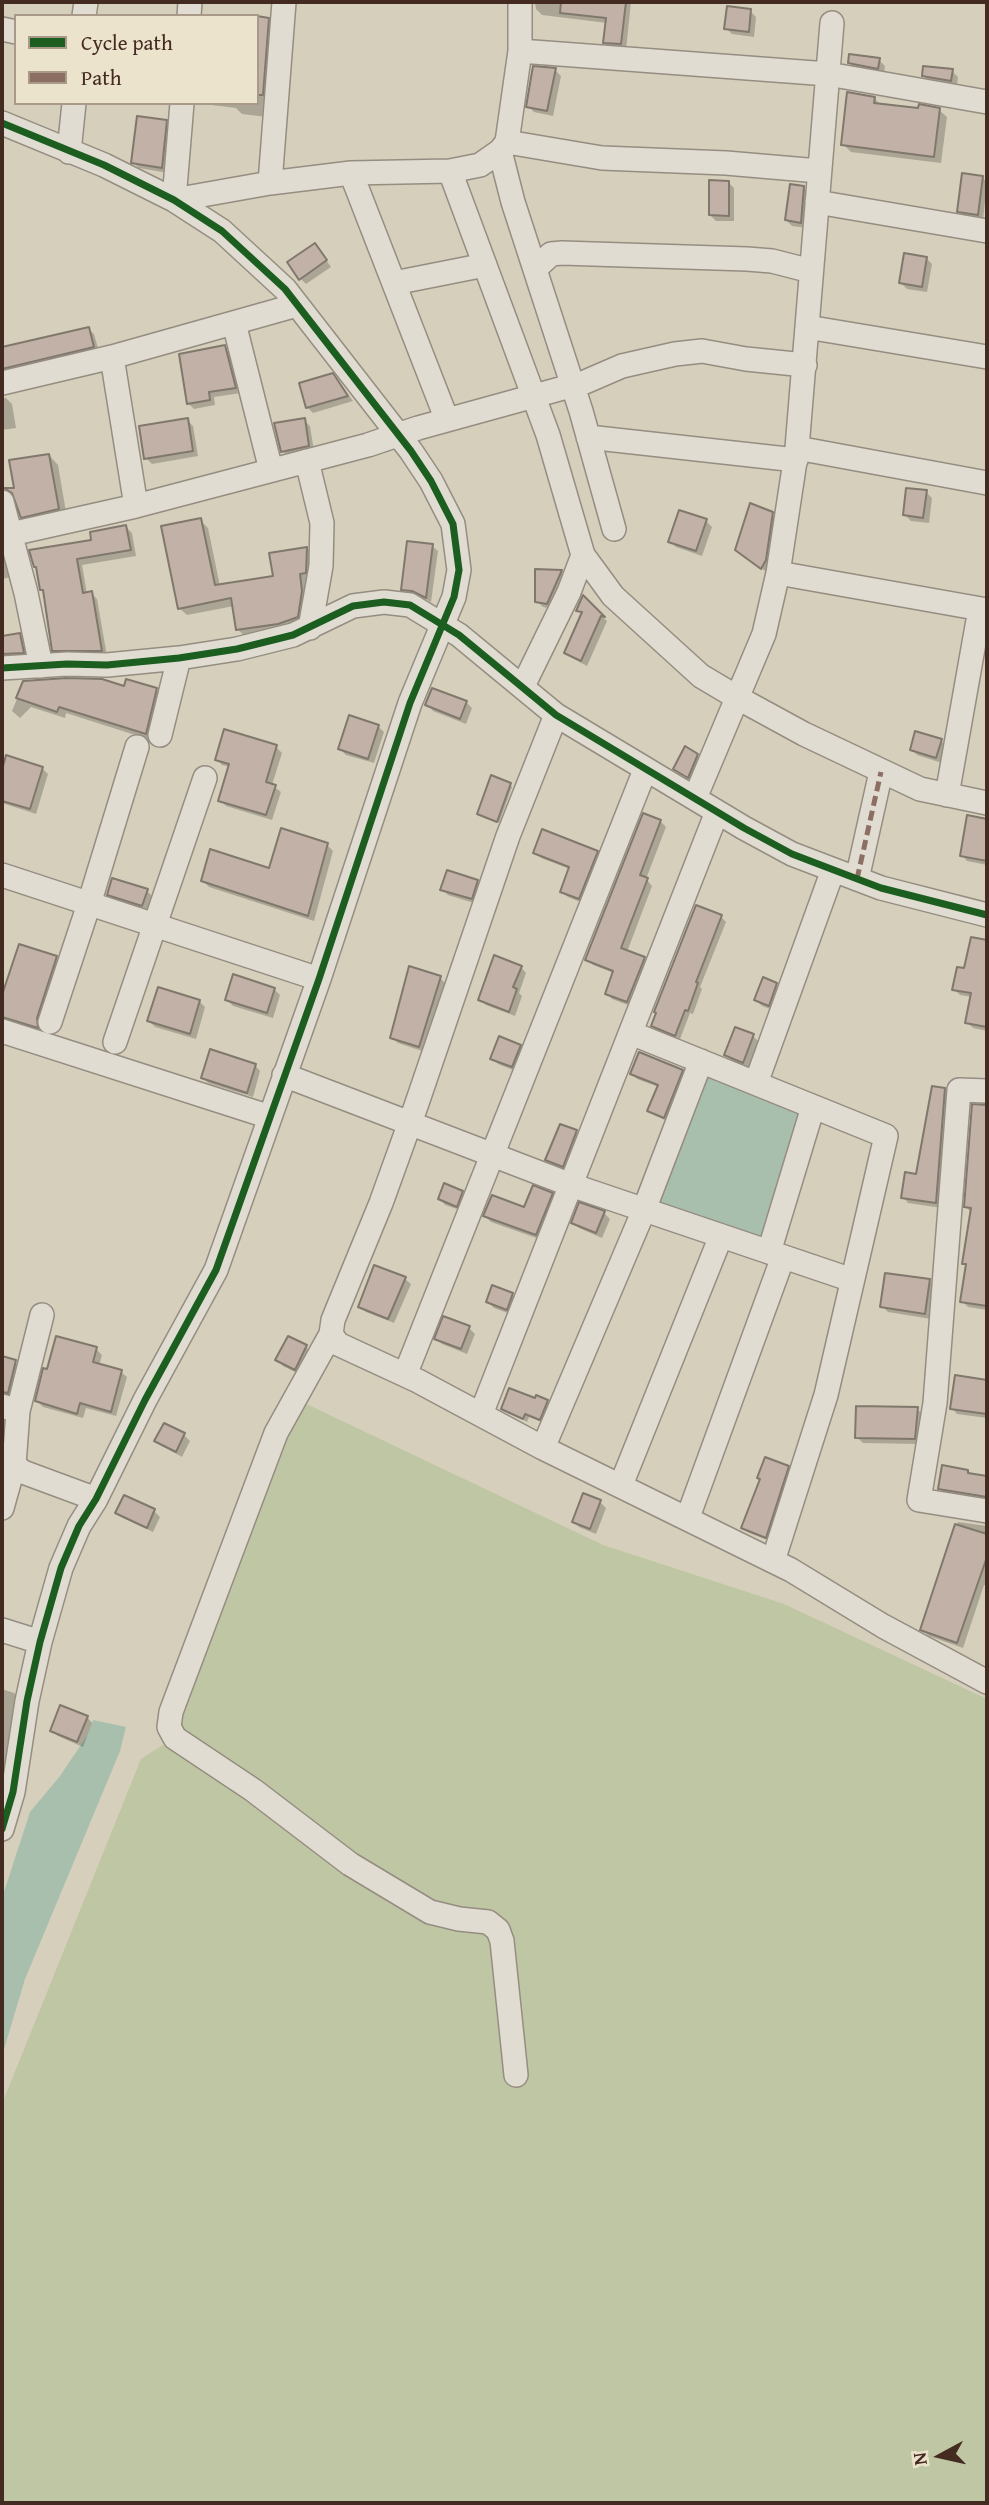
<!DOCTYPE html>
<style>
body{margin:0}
#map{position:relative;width:989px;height:2505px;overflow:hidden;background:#d6cfbb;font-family:"Gentium Book Plus",serif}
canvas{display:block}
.frame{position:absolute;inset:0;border:4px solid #442b21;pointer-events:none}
.legend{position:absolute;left:14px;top:14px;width:245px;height:91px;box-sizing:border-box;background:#ece3cc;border:2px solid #a99988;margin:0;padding:9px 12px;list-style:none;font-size:21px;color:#442b21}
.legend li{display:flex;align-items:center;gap:14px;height:35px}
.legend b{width:35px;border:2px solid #a99988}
.north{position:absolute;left:905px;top:2421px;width:70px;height:70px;-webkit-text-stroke:5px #ece3cc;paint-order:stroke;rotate:262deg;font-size:19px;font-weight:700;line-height:28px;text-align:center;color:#442b21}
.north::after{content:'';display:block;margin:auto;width:24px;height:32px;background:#442b21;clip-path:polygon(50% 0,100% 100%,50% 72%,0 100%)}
</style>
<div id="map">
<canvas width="989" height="2505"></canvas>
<div class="frame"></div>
<ul class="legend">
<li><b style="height:9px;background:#1b5e20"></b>Cycle path</li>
<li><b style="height:9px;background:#8d6e63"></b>Path</li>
</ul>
<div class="north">N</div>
</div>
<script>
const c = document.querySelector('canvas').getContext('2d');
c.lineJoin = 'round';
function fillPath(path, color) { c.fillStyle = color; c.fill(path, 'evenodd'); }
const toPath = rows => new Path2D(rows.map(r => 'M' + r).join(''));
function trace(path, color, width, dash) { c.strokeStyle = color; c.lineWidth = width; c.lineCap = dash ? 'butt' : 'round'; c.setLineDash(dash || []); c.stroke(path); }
fillPath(toPath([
 [298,1400,603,1545,784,1604,987,1699,987,2503,2,2503,2,2104,141,1759,169,1741]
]), '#bfc6a3');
fillPath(toPath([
 [708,1075,799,1112,799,1124,765,1243,660,1205,658,1201],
 [93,1720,126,1727,120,1751,25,1979,2,2056,2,1898,30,1812,60,1776,87,1736]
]), '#a8bfae');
fillPath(toPath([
 [535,2,631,2,626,50,610,48,605,43,607,23,542,15,536,9],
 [750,11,756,17,754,37,732,34,726,28],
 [257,18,268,19,274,25,267,117,242,114,236,108,203,104,257,103],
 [879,60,885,66,884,74,855,69,850,63],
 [555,70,561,76,553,116,534,112,528,106],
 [952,71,958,77,957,86,930,82,924,76],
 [874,98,881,105,920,110,939,110,947,117,941,163,851,152,843,144],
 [166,122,172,127,168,173,139,168,133,162],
 [982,177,987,183,983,220,965,217,959,211],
 [728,182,734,188,734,221,716,221,710,215],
 [804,188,810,194,807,228,792,226,786,220],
 [315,245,331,267,306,284,300,278],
 [926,258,932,264,927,292,907,289,901,283],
 [88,329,94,334,99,352,2,377,2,349],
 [224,347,230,353,241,393,214,397,215,405,194,409,188,403],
 [338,381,353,401,313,413,307,407],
 [2,398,6,398,12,404,16,428,2,430],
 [187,420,193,426,198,456,152,464,146,458],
 [304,420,310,426,314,451,288,457,283,451],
 [49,455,58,465,67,518,31,526,22,517],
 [926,492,932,498,929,523,911,521,905,515],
 [772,514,778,520,768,573,743,555],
 [200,520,208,528,220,586,275,577,307,548,314,556,312,580,306,581,309,599,305,624,245,636,237,629,234,606,187,615,179,608],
 [706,521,712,527,702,556,676,547,670,541],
 [126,527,132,533,136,556,82,565,87,594,91,593,97,599,107,656,60,656,54,650,45,593,41,589,93,542],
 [2,545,11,577,2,579],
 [432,546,438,551,431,602,420,596,409,595,403,589],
 [537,571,562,572,567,577,553,609,543,607,537,601],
 [583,598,607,621,587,666,572,658,566,652,583,615,578,610],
 [19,635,25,641,29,658,2,661,2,638],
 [24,682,156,690,164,697,154,741,66,713,65,718,31,707,20,718,12,711],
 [466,702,472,708,466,724,433,711,428,705],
 [378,726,384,732,374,763,346,755,340,749],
 [941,741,947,747,942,763,917,755,912,749],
 [276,747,282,753,272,785,281,792,272,820,226,806,220,800,230,767,222,765,217,759],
 [697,755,703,761,694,782,675,769],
 [7,757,42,768,48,774,36,814,2,803,2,776],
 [510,784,512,787,499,823,481,816,479,814],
 [969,817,987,821,987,865,967,861,962,855],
 [660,821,666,827,646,879,652,886,627,952,644,959,650,964,633,1007,612,999,607,993,614,973,593,965,587,959],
 [327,845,333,851,314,921,209,887,203,881,270,870],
 [535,852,597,852,603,858,585,904,568,897,562,891,570,869,541,858],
 [477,881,483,887,477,904,448,895,442,889],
 [147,891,153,897,148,911,114,900,108,894],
 [721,917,726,922,700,987,702,989,693,1014,690,1013,680,1039,658,1031,653,1026],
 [972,939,987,942,987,1031,973,1028,967,1022,972,997,960,995,954,989,966,970],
 [56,957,62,963,42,1024,43,1032,4,1020,2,1001,6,985],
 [521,967,526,973,519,993,522,996,515,1016,486,1005,480,999],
 [440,978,446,984,425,1052,398,1043,392,1038],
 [776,984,782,990,775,1011,762,1006,756,1000],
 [274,989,280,995,273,1018,233,1006,227,1000],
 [200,1002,205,1007,196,1039,155,1027,149,1021],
 [753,1036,759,1042,749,1068,732,1061,726,1055],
 [520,1046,526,1052,518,1072,498,1064,492,1058],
 [255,1065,260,1071,253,1097,208,1083,203,1078],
 [682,1071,687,1076,669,1122,654,1115,649,1110,659,1087,637,1079,632,1074],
 [944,1090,950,1096,942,1208,908,1203,903,1197,918,1176],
 [974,1106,987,1107,987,1310,968,1307,962,1301,967,1266,964,1263,972,1213,966,1207],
 [576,1132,581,1136,567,1170,552,1164,547,1160],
 [462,1192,468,1198,463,1211,445,1205,440,1199],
 [552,1194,557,1200,542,1240,491,1222,485,1216,525,1209],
 [604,1213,610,1219,602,1238,579,1228,573,1222],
 [405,1279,411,1284,394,1323,366,1312,360,1307],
 [929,1281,935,1287,931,1319,888,1312,882,1306],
 [512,1295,518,1300,513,1315,494,1308,488,1302],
 [469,1328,475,1334,467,1354,442,1344,436,1338],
 [289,1338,306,1347,312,1353,301,1375,283,1366,278,1360],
 [96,1349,102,1355,99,1366,121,1372,127,1377,116,1416,86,1408,83,1418,43,1407,37,1401,48,1371],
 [2,1358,15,1362,21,1368,14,1398,2,1399],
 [956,1377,987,1382,987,1418,957,1414,952,1408],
 [536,1401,547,1401,552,1406,544,1423,529,1417,527,1422,503,1409],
 [917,1409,923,1415,920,1444,863,1443,857,1437],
 [2,1422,8,1429,2,1469],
 [165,1425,184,1435,190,1441,182,1457,162,1446,157,1441],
 [788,1467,792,1471,770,1541,747,1532,743,1528,762,1480],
 [967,1471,971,1475,987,1478,987,1501,946,1495,940,1488],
 [600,1502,606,1508,596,1534,579,1527,574,1522],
 [154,1511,160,1517,153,1532,123,1518,117,1513],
 [958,1522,987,1526,987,1582,986,1586,984,1585,963,1648,929,1636,922,1630],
 [2,1689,14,1693,22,1700,2,1801],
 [87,1717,92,1723,83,1747,58,1736,52,1731]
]), '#0003');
const building = toPath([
 [561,2,626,2,621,44,603,43,606,18,560,13,561,2],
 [727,6,751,9,749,32,724,29,727,6],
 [257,16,269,18,263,95,257,95,257,16],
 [849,54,880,58,878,69,848,63,849,54],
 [533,66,556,68,547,111,526,107,533,66],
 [923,66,953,69,951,81,922,76,923,66],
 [847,92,875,97,874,103,918,108,919,104,940,108,934,157,841,145,847,92],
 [137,116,167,120,162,168,131,163,137,116],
 [962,173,983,176,978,215,957,212,962,173],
 [709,180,729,181,729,216,709,215,709,180],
 [790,184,804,186,801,223,785,220,790,184],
 [315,243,327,260,299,280,287,262,315,243],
 [904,253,927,257,922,287,899,283,904,253],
 [89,327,94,347,2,369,2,347,89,327],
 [225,345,236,388,209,392,210,400,187,404,179,354,225,345],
 [333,373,348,396,306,408,299,383,333,373],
 [188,418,193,451,144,459,139,426,188,418],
 [305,418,309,446,281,452,274,423,305,418],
 [49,454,59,509,21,518,12,493,4,488,14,488,9,460,49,454],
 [906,488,927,490,923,518,903,515,906,488],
 [750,503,773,512,766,560,761,569,735,550,750,503],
 [679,510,707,519,696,551,668,542,679,510],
 [201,518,215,585,273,576,269,553,307,547,306,573,300,574,302,591,298,617,278,624,236,630,231,598,178,609,161,526,201,518],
 [126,525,131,550,77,559,83,593,92,591,102,651,52,651,43,590,40,590,36,567,34,567,29,550,91,540,90,532,126,525],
 [407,541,433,544,426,598,412,591,401,590,407,541],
 [535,569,562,570,547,604,535,602,535,569],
 [583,595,605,617,601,616,581,661,564,653,582,612,576,611,583,595],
 [20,633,24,653,2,654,2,636,20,633],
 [67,678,102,679,124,686,126,679,157,688,146,734,59,707,57,712,16,698,23,681,67,678],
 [432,688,467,701,460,719,425,705,432,688],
 [349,715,379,725,368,759,338,749,349,715],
 [224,729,277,745,266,782,276,785,266,815,218,801,229,764,215,760,224,729],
 [915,731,942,739,936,758,910,750,915,731],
 [685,746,698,754,688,778,673,769,685,746],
 [6,755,43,767,30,809,2,801,2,770,6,755],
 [491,775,511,783,497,822,477,814,491,775],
 [643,813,661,820,640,875,648,878,621,948,645,957,627,1002,605,994,613,971,585,960,643,813],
 [967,815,987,819,987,861,960,856,967,815],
 [281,828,328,843,308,916,201,881,210,849,269,868,281,828],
 [542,829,598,851,579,899,560,892,569,867,533,853,542,829],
 [447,870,478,880,472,899,440,890,447,870],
 [112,878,148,889,142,906,107,895,112,878],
 [696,905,722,915,696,982,698,983,688,1011,685,1010,675,1036,651,1026,656,1013,654,1012,696,905],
 [971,937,987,940,987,1027,965,1023,971,993,952,990,957,967,964,968,971,937],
 [19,944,57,956,37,1018,38,1028,2,1017,2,995,19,944],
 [494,955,522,966,513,987,517,989,509,1012,478,1000,494,955],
 [409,966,441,976,419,1047,390,1038,409,966],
 [233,974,275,988,267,1013,225,1000,233,974],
 [763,977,777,983,769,1006,754,1000,763,977],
 [158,987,200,1000,190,1034,147,1021,158,987],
 [735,1027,754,1034,743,1063,724,1055,735,1027],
 [499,1036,521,1045,512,1067,490,1059,499,1036],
 [210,1049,256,1064,247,1093,201,1078,210,1049],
 [639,1052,683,1070,664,1118,647,1111,658,1085,630,1074,639,1052],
 [932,1086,945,1088,936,1203,901,1198,905,1172,916,1174,932,1086],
 [972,1104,987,1105,987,1306,960,1302,966,1264,962,1264,971,1208,964,1207,972,1104],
 [560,1124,577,1130,563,1167,545,1160,560,1124],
 [444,1183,463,1191,457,1207,438,1199,444,1183],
 [533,1185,553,1193,536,1235,483,1216,492,1195,524,1207,533,1185],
 [579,1202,605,1211,596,1233,571,1223,579,1202],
 [374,1265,406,1277,388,1319,358,1307,374,1265],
 [885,1273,930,1279,925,1314,880,1307,885,1273],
 [492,1285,513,1293,507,1310,486,1302,492,1285],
 [443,1316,470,1326,461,1349,434,1339,443,1316],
 [56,1336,97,1347,93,1362,122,1370,111,1412,80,1403,77,1414,35,1401,43,1368,47,1369,56,1336],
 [288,1336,307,1345,295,1370,275,1360,288,1336],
 [2,1356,16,1360,8,1393,2,1392,2,1356],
 [955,1375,987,1380,987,1414,950,1409,955,1375],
 [509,1388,535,1398,536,1395,548,1400,540,1420,525,1414,523,1419,501,1409,509,1388],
 [856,1406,918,1407,915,1439,855,1438,856,1406],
 [164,1423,185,1433,176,1452,154,1441,164,1423],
 [765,1457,789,1466,766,1538,741,1528,760,1479,757,1478,765,1457],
 [942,1465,968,1470,968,1473,987,1476,987,1497,938,1489,942,1465],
 [583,1493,601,1500,590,1529,572,1522,583,1493],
 [124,1495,155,1509,147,1528,115,1513,124,1495],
 [955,1524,987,1534,987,1557,957,1643,920,1630,955,1524],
 [60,1705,88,1716,77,1742,50,1731,60,1705]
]);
fillPath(building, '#c2b1a6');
trace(building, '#80786c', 2);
const minor = toPath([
 [84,16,86,2],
 [189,16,190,2],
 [2,29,16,32],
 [520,51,828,74,987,102],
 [182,103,174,200,270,183,351,173,450,171,480,165,500,151,507,142,520,51,520,2],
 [2,123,104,165,174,200,222,231,285,289,411,451,431,481,453,524,459,570,454,597,410,703,319,979,216,1270,145,1400,96,1499,79,1526,61,1568,40,1642,27,1701,13,1792,2,1829],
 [507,142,602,158,726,163,819,171],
 [500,151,513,202,581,411,614,529],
 [69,152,74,103],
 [450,171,548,435,583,555,613,596,701,676,738,698,804,734,920,789,987,803],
 [351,173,447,420],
 [270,183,284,2],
 [817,202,987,231],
 [535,269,551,254,562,253,747,259,772,261,811,271],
 [394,283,485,265],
 [234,323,271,470],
 [807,327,987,357],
 [112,357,136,506],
 [2,383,112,357,297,305],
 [588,437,796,460],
 [797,448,987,483],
 [307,461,322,523,321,566,310,628],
 [2,502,26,593,41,666],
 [11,534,136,506,368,445,418,428,585,382,622,366,675,354,702,351,746,359,805,365],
 [778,573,987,610],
 [2,668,67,664,107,665,179,658,237,649,293,635,353,606,384,602,410,605,459,635,556,715,744,828,792,854,881,888,987,915],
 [523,686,569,592,583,555],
 [556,715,508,836,416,1106,381,1203,333,1320,331,1334,338,1344,418,1381,543,1448,791,1570,883,1626,987,1682],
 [160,735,179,658],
 [947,795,980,609],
 [695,798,764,634,778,573,797,448,832,23],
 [2,875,319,979],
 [857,879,881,772],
 [50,1022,89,904,137,747],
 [2,1031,270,1117],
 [631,1033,886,1136,826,1395,773,1561],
 [115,1042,205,778],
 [284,1075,571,1185,852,1280],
 [756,1083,833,870],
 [987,1091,959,1090,935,1403,919,1500,987,1511],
 [769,1252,813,1107],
 [331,1334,276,1433,177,1696,171,1712,169,1727,175,1738,253,1790,350,1864,430,1912,459,1919,488,1922,498,1930,502,1941,516,2075],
 [405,1375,645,770],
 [2,1406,18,1411,14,1465,23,1472,96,1499],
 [18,1411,42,1315],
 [481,1414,717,812],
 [543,1448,644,1210,701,1061],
 [621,1485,721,1236],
 [2,1508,14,1465],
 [688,1517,783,1257],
 [2,1630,40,1642]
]);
trace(minor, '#958d81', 26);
trace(minor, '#e0dcd2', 23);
trace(toPath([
 [857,879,881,772]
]), '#8d6e63', 5, [10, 5]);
trace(toPath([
 [2,123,104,165,174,200,222,231,285,289,411,451,431,481,453,524,459,570,454,597,410,703,319,979,216,1270,145,1400,96,1499,79,1526,61,1568,40,1642,27,1701,13,1792,2,1829],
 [2,668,67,664,107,665,179,658,237,649,293,635,353,606,384,602,410,605,459,635,556,715,744,828,792,854,881,888,987,915]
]), '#1b5e20', 7);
</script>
